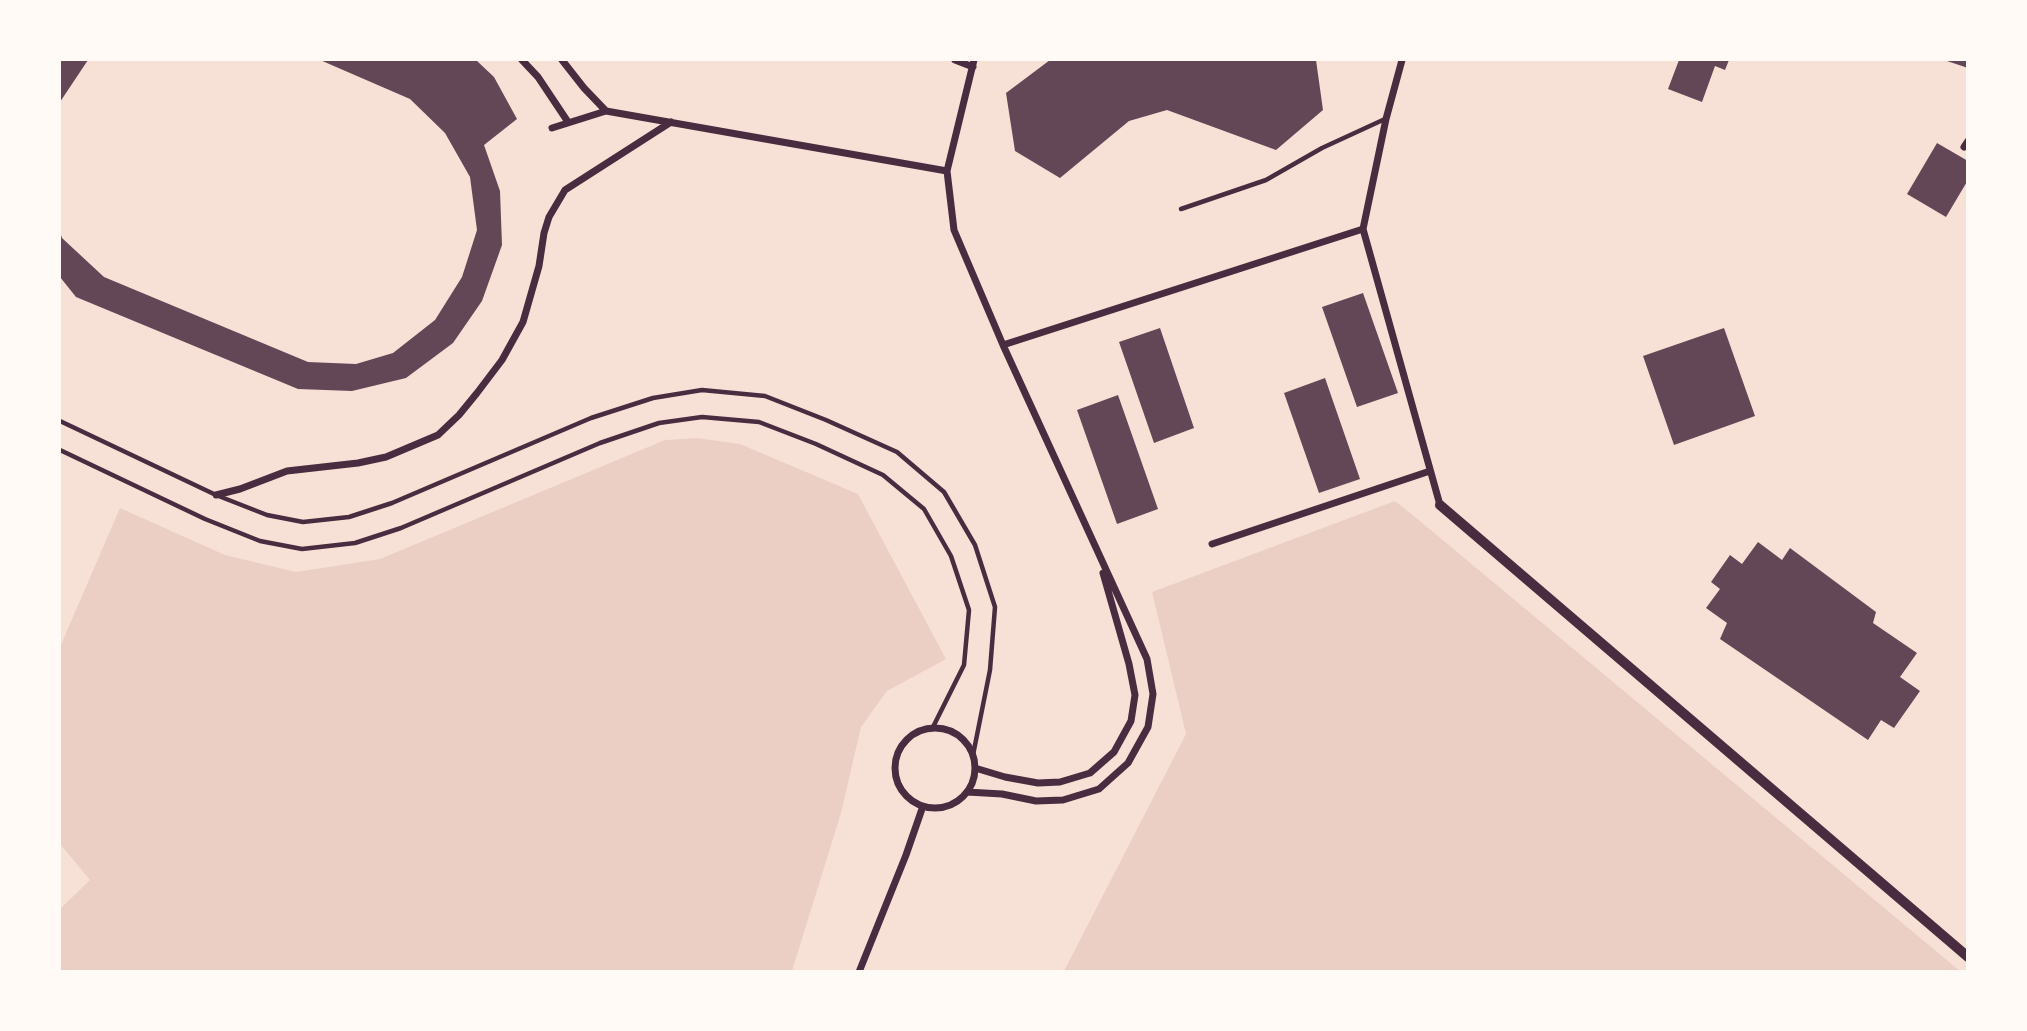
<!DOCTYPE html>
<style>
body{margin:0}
#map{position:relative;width:2027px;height:1031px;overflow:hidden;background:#f7e1d7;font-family:"Source Serif 4",serif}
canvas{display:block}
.frame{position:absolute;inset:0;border:61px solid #fffaf5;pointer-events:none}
</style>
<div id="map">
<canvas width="2027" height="1031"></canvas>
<div class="frame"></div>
</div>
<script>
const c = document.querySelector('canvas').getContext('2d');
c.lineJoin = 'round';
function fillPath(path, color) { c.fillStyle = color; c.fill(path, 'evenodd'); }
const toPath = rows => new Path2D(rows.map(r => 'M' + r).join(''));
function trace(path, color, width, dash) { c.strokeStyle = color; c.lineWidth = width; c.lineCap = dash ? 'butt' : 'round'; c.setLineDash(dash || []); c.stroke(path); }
fillPath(toPath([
 [697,438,740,444,858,494,946,659,887,691,861,727,841,813,792,971,60,971,60,909,90,880,60,844,60,647,120,508,225,555,296,572,380,559,665,440],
 [1395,501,1420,521,1960,971,1064,971,1186,734,1152,592]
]), '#ebcfc5');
fillPath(toPath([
 [60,60,88,60,60,102],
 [320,60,476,60,494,77,517,119,484,145,500,191,502,245,482,301,453,343,406,378,352,391,298,389,76,297,60,277,60,232,62,238,104,277,308,362,356,364,393,353,435,320,462,277,477,230,470,177,445,133,410,99],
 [1050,60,1316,60,1323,110,1276,150,1167,110,1129,121,1060,178,1015,151,1006,93],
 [1679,60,1729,60,1725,70,1715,66,1702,102,1668,89],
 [1944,60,1968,60,1968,68],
 [1937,143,1968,161,1968,180,1946,217,1907,194],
 [1363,293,1398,393,1357,407,1322,307],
 [1160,328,1194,428,1154,443,1119,342],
 [1724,328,1755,416,1674,445,1643,356],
 [1325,378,1360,479,1319,493,1284,393],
 [1118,395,1158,509,1117,524,1077,410],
 [1758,542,1782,560,1790,548,1876,612,1873,623,1917,653,1900,677,1920,691,1894,728,1881,720,1868,740,1720,639,1727,623,1706,608,1720,589,1711,582,1730,555,1742,564]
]), '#644757');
trace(toPath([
 [1181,209,1266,180,1322,148,1385,119],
 [60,421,216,495,267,515,303,522,349,517,392,503,591,418,653,398,702,390,765,396,826,420,897,452,944,492,975,545,995,607,990,670,973,755],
 [60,450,205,519,260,541,302,549,355,543,401,528,600,443,659,423,702,417,759,422,816,444,883,475,924,509,951,556,969,610,964,665,933,727]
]), '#4a2c40', 4.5);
trace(toPath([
 [522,60,538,77,568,122],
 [562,60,584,88,606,111],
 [955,60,973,67],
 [552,128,606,111,947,171],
 [1964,147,1968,141],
 [1363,229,1440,505],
 [1003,345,1363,229,1386,119,1402,60],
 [216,495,240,489,287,471,358,463,386,457,438,435,459,415,477,393,502,360,523,322,539,266,544,233,549,217,565,190,671,122],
 [1212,544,1430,471],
 '895 768a40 40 0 1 1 80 0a40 40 0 1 1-80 0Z',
 [975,768,1005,777,1038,783,1060,782,1090,773,1114,752,1131,721,1135,695,1129,664,1103,573],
 [967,792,1002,794,1036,801,1063,800,1099,789,1128,763,1148,727,1153,694,1147,659,1003,345,954,230,947,171,974,60],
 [859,972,906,855,923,806]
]), '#4a2c40', 7);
trace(toPath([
 [1440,505,1968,957]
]), '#4a2c40', 10);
</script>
